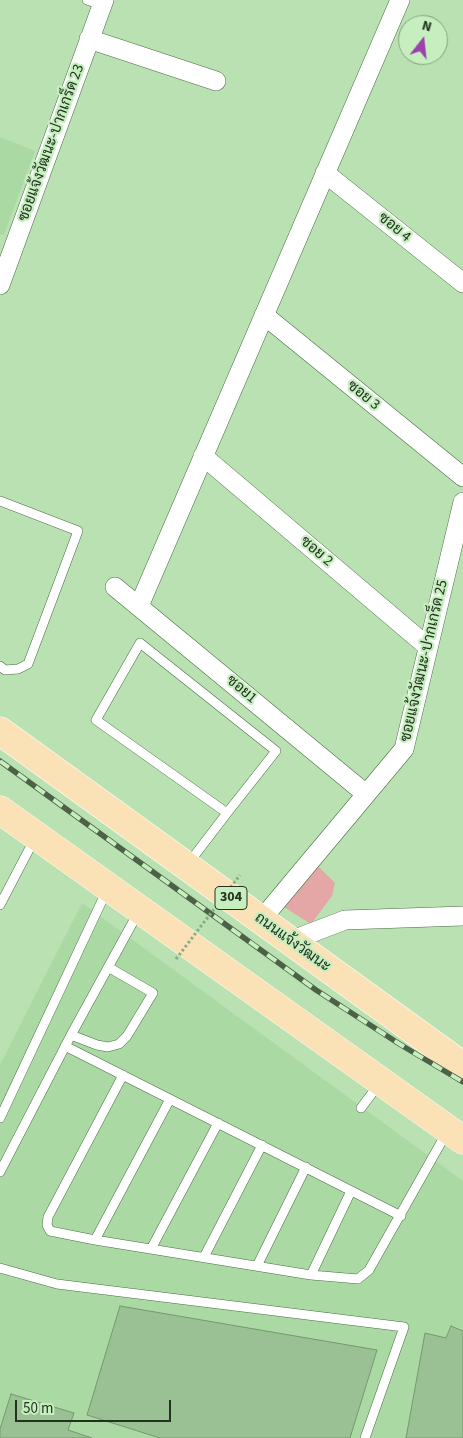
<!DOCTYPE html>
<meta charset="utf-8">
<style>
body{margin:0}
#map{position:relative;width:463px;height:1438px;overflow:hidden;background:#b9e1b2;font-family:"Source Sans 3",sans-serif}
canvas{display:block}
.north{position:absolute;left:398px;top:15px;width:50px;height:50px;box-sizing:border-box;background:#c6eebf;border:1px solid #85a37f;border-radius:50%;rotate:16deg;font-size:14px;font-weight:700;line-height:20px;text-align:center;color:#233220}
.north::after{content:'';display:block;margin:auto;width:18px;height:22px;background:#9c42ad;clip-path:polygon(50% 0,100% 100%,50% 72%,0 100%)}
.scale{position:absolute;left:15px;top:1400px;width:156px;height:22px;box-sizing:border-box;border:2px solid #233220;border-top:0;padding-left:6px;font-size:15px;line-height:18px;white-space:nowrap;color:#233220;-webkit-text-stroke:4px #c6eebf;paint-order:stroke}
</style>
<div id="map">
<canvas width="463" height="1438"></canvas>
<div class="north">N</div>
<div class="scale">50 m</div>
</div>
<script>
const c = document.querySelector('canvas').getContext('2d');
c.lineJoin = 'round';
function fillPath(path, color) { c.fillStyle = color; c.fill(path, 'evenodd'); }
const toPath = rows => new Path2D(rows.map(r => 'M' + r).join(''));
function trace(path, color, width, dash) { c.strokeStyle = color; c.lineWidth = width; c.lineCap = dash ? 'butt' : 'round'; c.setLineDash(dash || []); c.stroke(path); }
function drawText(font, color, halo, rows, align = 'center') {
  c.font = font + ' "Source Sans 3",Sarabun,sans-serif'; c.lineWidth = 4.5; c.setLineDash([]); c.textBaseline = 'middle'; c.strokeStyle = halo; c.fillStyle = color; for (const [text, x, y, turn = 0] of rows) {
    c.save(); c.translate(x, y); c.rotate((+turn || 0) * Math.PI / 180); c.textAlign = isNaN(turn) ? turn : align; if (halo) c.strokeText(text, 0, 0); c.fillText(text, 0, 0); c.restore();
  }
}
fillPath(toPath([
 [0,137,35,151,4,235,0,234],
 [82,903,463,1181,463,1438,0,1438,0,1065]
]), '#abd9a4');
fillPath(toPath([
 [318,866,335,883,332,896,311,924,279,904]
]), '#e4a7a5');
const building = toPath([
 [120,1306,377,1350,350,1438,160,1438,87,1415,120,1306],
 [451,1326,463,1331,463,1438,406,1438,425,1333,446,1338,451,1326],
 [11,1394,74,1413,68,1430,92,1438,0,1438,0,1429,11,1394]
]);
fillPath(building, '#9ac193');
trace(building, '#74996e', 1);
const lane = toPath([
 [87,0,102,5],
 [0,501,78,531,28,664,18,669,5,670,0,666],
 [188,864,227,813,96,720,140,643,276,751,227,813],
 [0,905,35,838],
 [71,1035,97,1045,108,1047,119,1044,127,1036,153,993,108,967],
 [65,1046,401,1216],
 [123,1075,48,1217,47,1225,50,1231,95,1240,311,1275,358,1279,369,1270,447,1132],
 [361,1108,379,1084],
 [0,1118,107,890],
 [0,1172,71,1035,139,911],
 [95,1240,170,1099],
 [151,1249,218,1123],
 [204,1257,262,1145],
 [257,1266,306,1167],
 [0,1268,57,1284,404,1327,365,1438],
 [311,1275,351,1191]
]);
const street = toPath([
 [89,39,216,81],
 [325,173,463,283],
 [0,285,104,0],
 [264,315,463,477],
 [203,456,428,647],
 [115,587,366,794],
 [139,606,400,0],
 [261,920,404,749,463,502],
 [290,941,345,920,463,916]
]);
const primary = toPath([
 [0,731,463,1066],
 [0,810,463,1140]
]);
trace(lane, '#496d43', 10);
trace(street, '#496d43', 20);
trace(primary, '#fff', 29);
trace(lane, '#fff', 9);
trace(street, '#fff', 19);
trace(primary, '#fbe2b6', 28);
const rail = toPath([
 [0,761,316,990,401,1045,463,1082]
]);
trace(rail, '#4c6147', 5.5);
trace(rail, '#c6eebf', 4, [11]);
trace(toPath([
 [176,959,240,875]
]), '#8aaa84', 3, [2.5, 2.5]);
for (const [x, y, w] of [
 [231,898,32]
]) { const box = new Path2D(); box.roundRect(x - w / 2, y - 11.5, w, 23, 4); c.fillStyle = '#c6eebf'; c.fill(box); trace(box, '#233220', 1); }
drawText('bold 14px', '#233220', null, [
 ["304",231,898]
]);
drawText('15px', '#233220', '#c6eebf', [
 ["ซอยแจ้งวัฒนะ-ปากเกร็ด 23",52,143,-70],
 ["ซอย 4",394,228,39],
 ["ซอย 3",363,396,39],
 ["ซอย 2",316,552,40],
 ["ซอยแจ้งวัฒนะ-ปากเกร็ด 25",425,661,-77],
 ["ซอย1",241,690,40],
 ["ถนนแจ้งวัฒนะ",292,943,36]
]);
</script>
